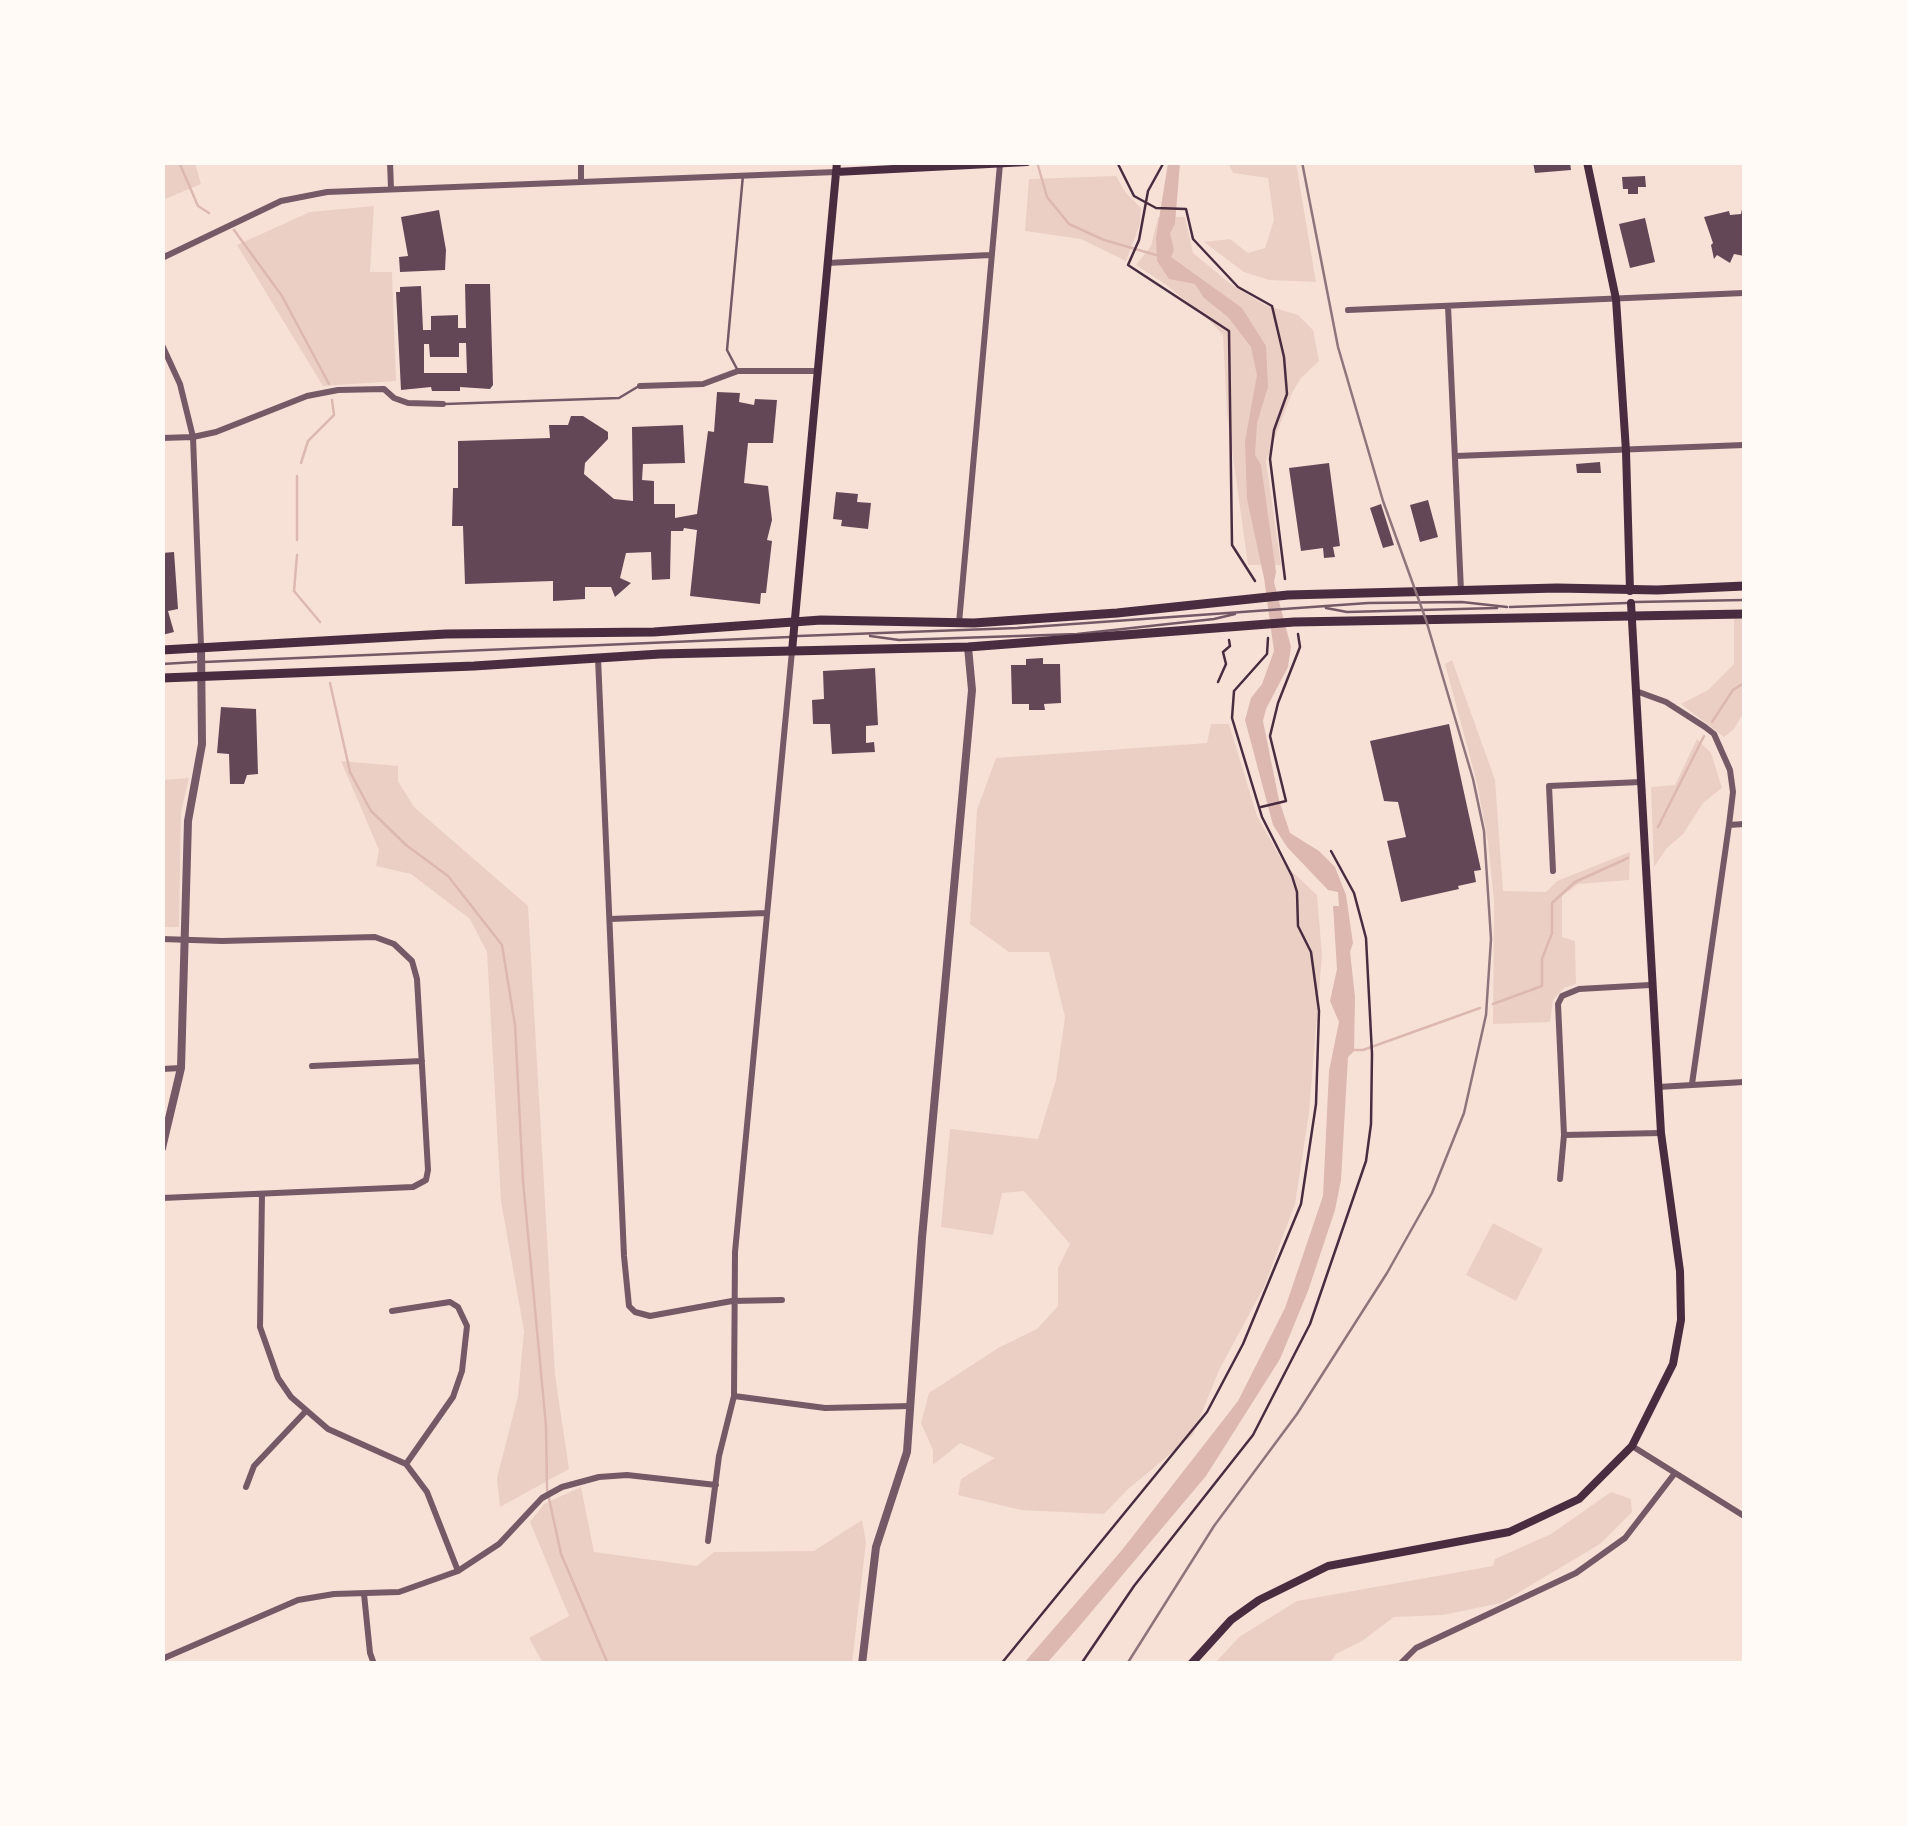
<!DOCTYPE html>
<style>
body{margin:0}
#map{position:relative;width:1907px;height:1826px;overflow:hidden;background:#f7e1d7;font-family:Lato,sans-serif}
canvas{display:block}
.frame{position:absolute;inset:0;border:165px solid #fffaf5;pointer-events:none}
</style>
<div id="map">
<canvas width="1907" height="1826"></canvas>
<div class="frame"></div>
</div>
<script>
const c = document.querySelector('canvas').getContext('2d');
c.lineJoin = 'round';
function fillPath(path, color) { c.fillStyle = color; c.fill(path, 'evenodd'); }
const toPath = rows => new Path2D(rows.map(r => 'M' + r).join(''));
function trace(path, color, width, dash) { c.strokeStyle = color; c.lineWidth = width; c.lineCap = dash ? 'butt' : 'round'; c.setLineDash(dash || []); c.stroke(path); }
fillPath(toPath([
 [163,162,195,163,201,184,163,200],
 [1228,163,1296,163,1316,282,1269,280,1244,272,1204,242,1230,239,1248,253,1265,248,1274,220,1268,178,1233,173],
 [1116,176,1126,193,1141,208,1140,224,1126,261,1081,239,1025,231,1029,179],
 [374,206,370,272,392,272,396,381,323,386,237,245,310,212],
 [1158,217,1185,217,1193,253,1232,285,1265,305,1298,315,1313,330,1319,361,1301,378,1292,393,1266,461,1281,565,1248,565,1227,414,1223,335,1208,319,1165,284,1136,265,1151,246],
 [1734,618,1744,618,1744,712,1734,729,1724,737,1681,704,1708,690,1734,664],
 [1452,660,1495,780,1503,891,1546,892,1557,881,1630,852,1629,880,1578,884,1562,896,1562,937,1575,941,1576,984,1564,988,1553,1000,1550,1022,1493,1024,1494,901,1488,842,1477,783,1445,664],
 [1211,724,1229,724,1257,816,1284,864,1317,895,1322,955,1309,1113,1295,1204,1264,1287,1219,1370,1193,1435,1127,1490,1104,1514,1021,1510,958,1495,961,1479,995,1458,960,1443,933,1465,933,1450,921,1423,929,1393,998,1348,1037,1329,1058,1306,1058,1268,1070,1244,1024,1191,1002,1193,993,1235,941,1227,950,1129,1038,1139,1056,1080,1065,1017,1049,952,1009,952,970,924,977,810,996,758,1207,743],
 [1697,739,1711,753,1722,788,1703,803,1683,834,1666,849,1654,867,1651,787,1675,785],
 [341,761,398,766,398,781,414,807,528,906,555,1375,569,1469,500,1507,497,1478,518,1396,524,1331,501,1201,487,952,470,919,411,874,376,866,379,850],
 [189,778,181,812,179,927,163,927,163,780],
 [1493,1223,1543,1249,1516,1301,1466,1275],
 [581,1487,594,1552,697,1566,714,1552,814,1551,862,1520,866,1542,852,1663,543,1663,529,1638,569,1616,530,1522,544,1504],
 [1611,1492,1631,1499,1632,1512,1600,1544,1501,1603,1443,1615,1394,1617,1362,1641,1336,1654,1330,1663,1215,1663,1239,1637,1297,1601,1493,1566,1495,1559,1551,1534]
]), '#ebcfc5');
fillPath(toPath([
 [1168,163,1180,163,1175,224,1170,233,1174,250,1171,257,1242,308,1266,346,1268,387,1257,423,1255,455,1261,465,1276,572,1274,582,1291,647,1288,667,1266,709,1263,721,1279,800,1290,833,1319,851,1335,867,1346,895,1353,943,1350,952,1355,997,1354,1051,1348,1057,1341,1180,1335,1210,1308,1291,1280,1359,1206,1476,1077,1629,1047,1663,1023,1664,1122,1550,1238,1401,1285,1308,1323,1196,1329,1071,1339,1022,1330,1001,1337,969,1333,906,1339,906,1338,892,1328,890,1287,847,1273,825,1245,720,1251,698,1262,684,1274,651,1264,578,1247,499,1245,441,1257,375,1251,347,1228,317,1204,298,1195,284,1169,279,1157,261,1156,238]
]), '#dcb8b0');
trace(toPath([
 [179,162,198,206,209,213],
 [1037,162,1047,197,1069,224,1104,240,1156,255],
 [234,230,282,296,329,384],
 [301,463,308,441,334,415,332,400],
 [297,540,297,476],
 [297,555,294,591,320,622],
 [330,683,350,772,371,811,406,845,448,876,502,945,515,1025,523,1181,546,1426,547,1489,561,1554,608,1664],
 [1712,722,1733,690,1744,683],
 [1658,827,1704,736],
 [1493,1004,1542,986,1542,959,1552,933,1552,903,1575,882,1628,858],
 [1354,1050,1363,1050,1480,1008]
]), '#dcb8b0', 2.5);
fillPath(toPath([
 [1533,162,1570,162,1571,170,1535,173],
 [1645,176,1646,187,1638,187,1638,194,1628,194,1628,189,1623,189,1622,177],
 [1742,209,1744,210,1744,256,1734,254,1730,263,1717,255,1714,259,1711,245,1713,243,1704,217,1729,211,1730,215,1741,214],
 [439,210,446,250,445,270,400,272,399,257,408,256,401,217],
 [1645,218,1655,262,1630,268,1619,224],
 [465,284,490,284,493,385,490,389,460,387,460,391,432,391,431,387,401,390,396,292,400,292,400,287,421,286,423,330,431,330,431,316,458,315,458,328,466,328],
 [459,343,466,343,467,373,424,373,424,344,429,344,430,357,459,357],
 [717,392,740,393,739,402,754,405,755,399,777,400,773,443,748,443,744,483,768,486,772,520,767,540,772,541,766,593,761,593,760,604,690,596,697,530,684,528,683,531,671,531,670,579,652,580,651,552,626,553,620,578,631,583,615,597,611,587,585,587,585,599,553,601,553,581,465,584,463,526,452,526,453,488,458,488,458,441,550,438,549,425,568,425,571,416,583,416,608,432,608,439,585,463,584,474,614,499,633,501,632,427,683,425,685,463,643,464,642,480,654,481,654,504,675,504,675,518,697,514,708,431,714,432],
 [1600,462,1601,473,1577,473,1576,464],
 [1329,463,1340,546,1333,547,1335,557,1324,558,1323,548,1301,551,1289,468],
 [836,492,858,494,857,502,871,503,868,529,841,526,842,520,833,519],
 [1428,500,1438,537,1420,542,1410,505],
 [1381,504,1394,545,1383,548,1370,508],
 [174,552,178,609,168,611,174,632,162,635,162,553],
 [1043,658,1043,664,1060,664,1061,703,1044,704,1045,710,1029,710,1029,704,1012,704,1011,665,1026,665,1026,659],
 [875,668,878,725,866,726,866,743,874,742,875,752,832,754,830,724,813,724,812,700,824,699,823,671],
 [221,707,256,709,258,774,247,775,244,784,230,784,229,754,217,753],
 [1449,724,1481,870,1474,871,1476,882,1458,886,1459,889,1401,902,1387,841,1406,837,1398,802,1384,801,1370,741]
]), '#644757');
trace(toPath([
 [1117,162,1134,196,1156,208,1186,209,1193,239,1238,287,1272,306,1284,357,1287,394,1274,430,1270,459,1285,579],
 [1164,162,1148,191,1139,240,1128,265,1229,331,1232,545,1255,581],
 [1218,682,1226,664,1223,652,1230,646,1229,640],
 [1261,807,1286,801,1270,736,1278,703,1300,647,1298,634],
 [1001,1664,1207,1412,1243,1344,1301,1204,1316,1104,1319,1011,1311,952,1298,926,1297,892,1292,876,1262,817,1232,718,1234,691,1267,654,1268,638],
 [1081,1664,1134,1586,1253,1435,1310,1324,1366,1161,1371,1124,1372,1054,1366,938,1354,893,1331,851]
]), '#4a2c40', 2.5);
trace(toPath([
 [737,369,727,350,743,175],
 [445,404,619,398,639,386],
 [1635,602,1744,600],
 [1510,607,1627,603],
 [1326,608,1347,612,1497,608],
 [798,636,1017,628,1368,603,1462,602,1507,607],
 [870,636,899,640,1077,634,1214,619,1235,614],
 [204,662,790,637],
 [162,664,196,662]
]), '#755966', 2.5);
trace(toPath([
 [390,162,391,189],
 [581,162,581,180],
 [162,258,281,201,327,192,836,172],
 [827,263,990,255],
 [1448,306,1461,591],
 [1348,310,1744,293],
 [162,345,180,384,193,437,201,646],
 [640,386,703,384,738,371,817,371],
 [162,438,193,437,216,432,307,396,338,390,384,389,394,398,408,403,443,404],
 [1456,456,1744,445],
 [959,623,1000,164],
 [598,658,624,1256,629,1306,635,1312,650,1316,732,1301,782,1300],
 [1636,691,1666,702,1705,727,1714,734,1730,770,1733,792,1729,825,1692,1084],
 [1729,825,1744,824],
 [1553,871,1549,786,1641,782],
 [610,919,766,913],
 [162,939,222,941,375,937,394,944,412,961,417,979,428,1170,426,1180,413,1187,162,1198],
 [312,1066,422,1061],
 [162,1069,181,1068],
 [1658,1087,1744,1082],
 [1564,1135,1661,1133],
 [1560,1179,1564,1135,1558,1004,1562,996,1579,989,1650,985],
 [262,1194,260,1327,278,1378,291,1397,328,1429,406,1464,427,1492,458,1571],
 [392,1311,450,1302,458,1307,467,1326,462,1371,453,1397,406,1464],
 [734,1396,825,1408,911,1406],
 [1632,1446,1744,1516],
 [246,1487,254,1466,306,1411],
 [708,1541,719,1456,734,1396,735,1252,792,651],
 [364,1594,370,1653,374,1664],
 [162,1659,298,1600,334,1594,399,1592,458,1571,499,1544,542,1498,562,1487,599,1477,627,1475,716,1485],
 [1400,1664,1416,1648,1576,1573,1625,1538,1675,1473]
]), '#755966', 6);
trace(toPath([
 [162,1148,181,1068,188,821,202,744,201,646],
 [862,1664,876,1547,907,1452,922,1238,972,690,968,647]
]), '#755966', 8);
trace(toPath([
 [1587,162,1616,299,1626,451,1630,591],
 [836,172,1027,162],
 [792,651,837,162],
 [1191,1664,1231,1620,1259,1600,1328,1566,1509,1532,1579,1499,1632,1446,1673,1364,1681,1320,1680,1271,1661,1133,1631,603]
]), '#4a2c40', 8);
trace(toPath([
 [162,650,446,634,654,632,821,620,974,623,1117,613,1288,595,1557,588,1657,590,1744,586],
 [162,678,474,666,660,654,968,647,1294,622,1744,614]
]), '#4a2c40', 9);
trace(toPath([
 [1127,1664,1214,1526,1297,1414,1387,1273,1432,1193,1464,1113,1486,1015,1491,939,1484,831,1473,779,1426,620,1383,501,1338,347,1302,162]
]), '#8f747c', 2.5);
</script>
